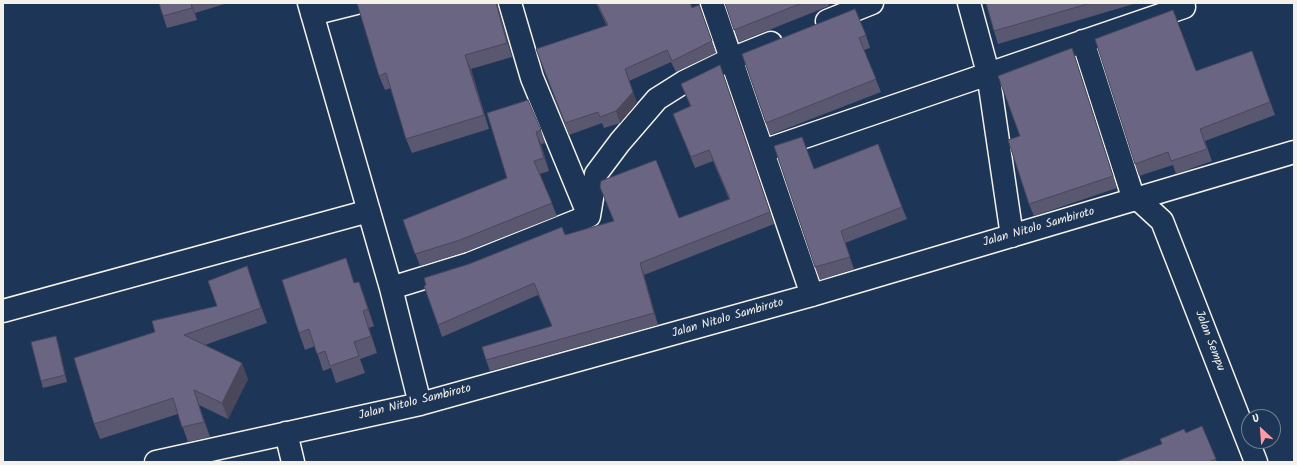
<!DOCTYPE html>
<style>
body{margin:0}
#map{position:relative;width:1297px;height:465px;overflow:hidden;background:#1d3557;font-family:Kalam,sans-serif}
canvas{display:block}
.frame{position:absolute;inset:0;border:4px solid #f4f1e8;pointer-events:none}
.north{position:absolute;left:1241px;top:409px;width:40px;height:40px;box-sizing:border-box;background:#1d3557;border:1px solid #738091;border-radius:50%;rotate:334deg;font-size:11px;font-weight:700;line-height:16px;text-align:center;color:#f4f1e8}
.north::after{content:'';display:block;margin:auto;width:14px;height:18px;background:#ff9aa2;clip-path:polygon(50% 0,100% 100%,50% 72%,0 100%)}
</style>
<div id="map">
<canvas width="1297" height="465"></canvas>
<div class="frame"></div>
<div class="north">U</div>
</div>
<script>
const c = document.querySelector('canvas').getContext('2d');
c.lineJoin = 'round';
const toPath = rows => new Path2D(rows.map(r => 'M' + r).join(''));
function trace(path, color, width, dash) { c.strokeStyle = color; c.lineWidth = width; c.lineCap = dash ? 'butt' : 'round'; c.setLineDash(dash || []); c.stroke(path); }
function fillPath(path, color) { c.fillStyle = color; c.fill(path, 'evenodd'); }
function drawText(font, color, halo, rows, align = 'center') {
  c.font = font + ' Kalam,sans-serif'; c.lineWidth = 3.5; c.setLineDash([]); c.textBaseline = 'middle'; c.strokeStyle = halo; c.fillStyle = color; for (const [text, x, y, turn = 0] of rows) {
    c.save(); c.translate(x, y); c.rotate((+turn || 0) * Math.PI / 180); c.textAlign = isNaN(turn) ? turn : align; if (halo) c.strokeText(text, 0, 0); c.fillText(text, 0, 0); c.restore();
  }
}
const minor = toPath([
 [309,3,391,288,420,404],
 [510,3,532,78,589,216],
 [712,3,812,295],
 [969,3,988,73,1012,236],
 [312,14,356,3],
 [827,21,872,3],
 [1083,41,1134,200],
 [763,151,1184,7,1182,3],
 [1138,199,1162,221,1256,462],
 [391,288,469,264,589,216,596,174,620,142,657,99,684,82,731,59,771,43],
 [3,311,369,211],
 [286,433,293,462],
 [156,462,420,404,812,295,1294,152]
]);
trace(minor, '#f4f1e8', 25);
trace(minor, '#1d3557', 22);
fillPath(toPath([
 [159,3,228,3,195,13,197,20,167,28,163,16],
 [393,3,497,3,512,57,471,69,489,129,412,153,406,139,391,88,385,90,379,76,390,4],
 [596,3,690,3,692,8,699,5,716,53,676,72,671,62,629,81,637,103,620,123,604,128,602,123,569,135,536,49,607,26],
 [725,3,828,3,829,6,739,42],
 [986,3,1137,3,998,44,994,31],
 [866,35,870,48,864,50,881,92,770,135,742,54],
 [1072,48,1117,188,1034,216,1029,204,1020,136],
 [1252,51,1275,115,1205,141,1212,161,1176,174,1173,165,1139,176,1135,164,1196,71],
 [720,65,774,224,644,275,658,325,490,371,486,360,552,326,538,295,442,337,438,325,565,235,614,222,600,187,679,218,729,199,713,161,695,168,673,114,690,106,681,84],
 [487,113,541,130,545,143,541,144,549,171,540,174,557,216,465,252,420,266,403,220,507,178],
 [814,169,902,207,907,219,845,243,854,269,820,280,815,267],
 [247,266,267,323,205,345,248,379,228,419,199,405,210,437,188,442,178,414,100,439,94,424,155,332,217,306],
 [359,282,374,326,369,328,377,353,360,359,365,373,336,383,331,368,323,371,315,346,305,350,299,333,355,283],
 [58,343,67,382,43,388,41,381],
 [1202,426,1217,462,1115,462,1161,444]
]), '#5a5770');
fillPath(toPath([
 [191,3,195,13,197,20,192,8],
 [496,3,497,3,498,8,512,57,507,43],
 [465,55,471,69,489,129,484,115],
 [625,69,637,103,620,123,616,111],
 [536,132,541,144,549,171,544,158],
 [640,263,644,275,658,325,654,313],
 [359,282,365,298,374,326,368,309],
 [56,336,58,343,67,382,65,375],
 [242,363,248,379,228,419,222,403],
 [194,390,199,405,210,437,204,422]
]), '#4a475b');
const building = toPath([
 [159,3,191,3,192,8,163,16,159,3],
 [357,3,389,3,390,4,393,3,496,3,507,43,465,55,484,115,406,139,386,73,379,76,357,3],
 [597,3,690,3,692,8,699,5,712,41,672,61,667,50,625,69,633,92,616,111,600,117,598,112,565,123,536,49,608,25,597,3],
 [725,3,802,3,734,30,725,3],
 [986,3,1091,3,994,31,986,3],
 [855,9,866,35,859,38,876,79,766,123,742,54,855,9],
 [1173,10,1196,71,1252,51,1270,102,1200,129,1207,149,1171,161,1168,152,1135,164,1095,39,1173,10],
 [1072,48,1113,176,1029,204,1008,140,1020,136,998,76,1072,48],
 [720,65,770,212,640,263,654,313,486,360,482,347,552,326,534,283,438,325,424,286,426,285,424,278,469,264,562,227,565,235,614,221,600,187,601,181,656,160,679,218,730,199,709,150,691,157,673,114,691,106,681,84,720,65],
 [528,100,541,130,536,132,544,158,534,161,552,203,460,240,415,254,403,220,507,178,487,113,528,100],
 [802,137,814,169,878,144,902,207,841,231,850,257,815,267,774,146,802,137],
 [346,258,354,283,359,282,368,309,363,311,371,336,354,342,359,356,330,366,325,351,317,354,309,329,299,333,282,280,346,258],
 [247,266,261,308,184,335,242,363,222,403,194,390,204,422,182,427,173,398,94,424,74,358,155,332,152,321,217,306,208,281,247,266],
 [56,336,65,375,41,381,31,342,56,336],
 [1202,426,1216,459,1209,462,1115,462,1162,444,1160,439,1184,429,1186,433,1202,426]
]);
fillPath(building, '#696582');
trace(building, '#4a475b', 1);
drawText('12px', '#f4f1e8', '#1d3557', [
 ["Jalan Nitolo Sambiroto",1039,228,-16],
 ["Jalan Nitolo Sambiroto",728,319,-16],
 ["Jalan Sempu",1209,341,69],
 ["Jalan Nitolo Sambiroto",415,403,-14]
]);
</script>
